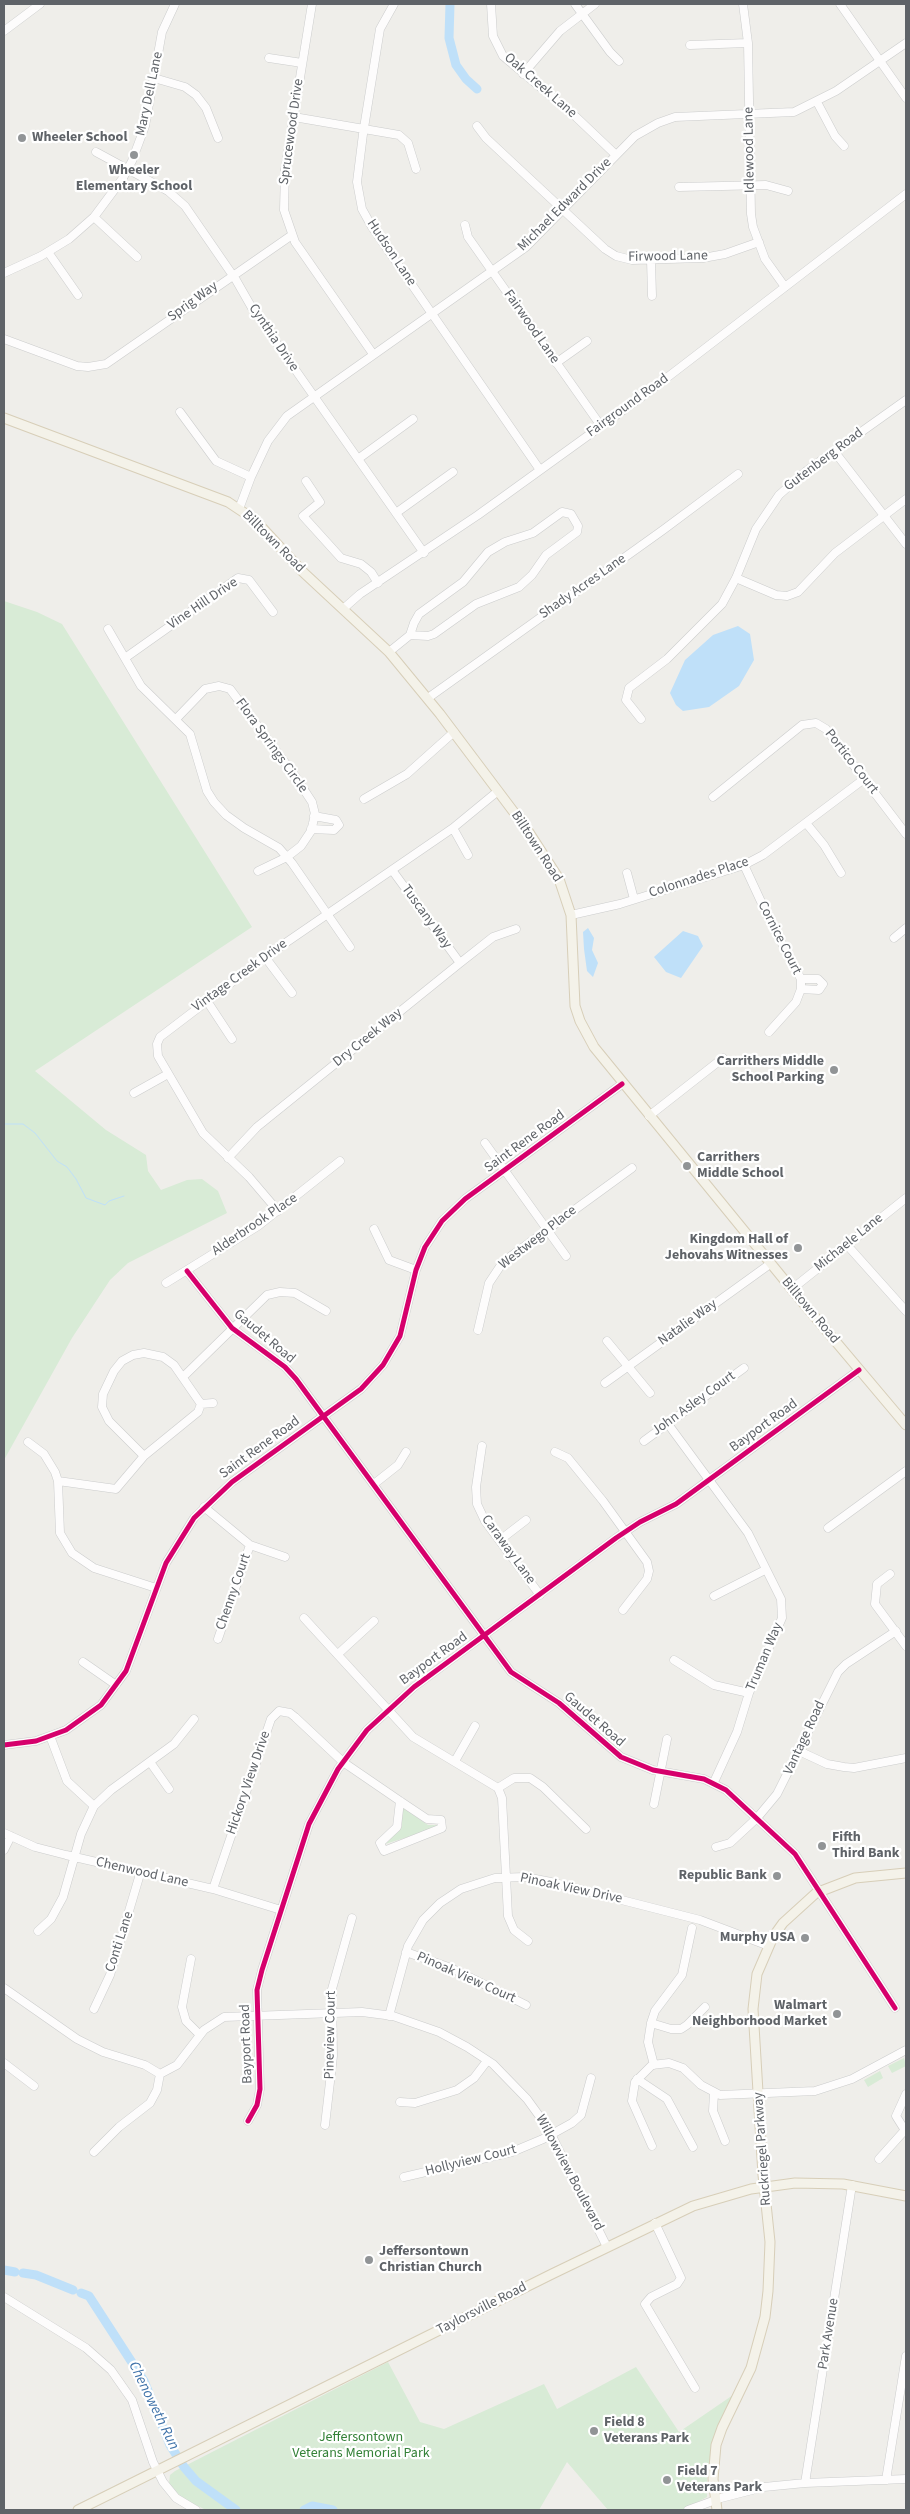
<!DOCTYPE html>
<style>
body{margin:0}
#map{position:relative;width:910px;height:2514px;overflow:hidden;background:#efeeea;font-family:"Source Sans 3",sans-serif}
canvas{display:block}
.frame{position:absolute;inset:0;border:5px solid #5f6368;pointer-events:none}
</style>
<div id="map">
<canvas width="910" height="2514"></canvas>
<div class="frame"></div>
</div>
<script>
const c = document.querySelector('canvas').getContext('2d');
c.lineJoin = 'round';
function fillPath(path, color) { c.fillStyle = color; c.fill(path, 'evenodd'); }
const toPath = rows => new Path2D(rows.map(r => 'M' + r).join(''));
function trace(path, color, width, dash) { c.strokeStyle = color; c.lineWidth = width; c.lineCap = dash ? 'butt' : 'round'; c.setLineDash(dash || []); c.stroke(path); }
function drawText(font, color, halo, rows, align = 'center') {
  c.font = font + ' "Source Sans 3",sans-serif'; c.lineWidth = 4.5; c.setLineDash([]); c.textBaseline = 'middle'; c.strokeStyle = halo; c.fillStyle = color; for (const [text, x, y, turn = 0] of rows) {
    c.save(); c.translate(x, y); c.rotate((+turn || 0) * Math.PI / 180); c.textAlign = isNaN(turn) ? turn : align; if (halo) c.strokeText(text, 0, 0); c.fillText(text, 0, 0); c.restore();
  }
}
fillPath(toPath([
 [4,601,37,612,62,624,252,927,35,1071,106,1130,146,1155,148,1171,161,1190,187,1180,202,1179,218,1191,227,1213,128,1263,110,1280,72,1338,4,1460],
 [402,1807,428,1825,437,1825,438,1828,385,1844,402,1826],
 [904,2058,906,2066,892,2073,888,2066],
 [880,2071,883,2078,868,2087,864,2080],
 [388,2362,420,2422,444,2429,544,2384,557,2409,636,2367,679,2432,733,2395,715,2435,707,2476,707,2497,682,2510,608,2510,567,2462,539,2510,206,2510,183,2499,169,2484,170,2475,175,2471]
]), '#d8ebd6');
fillPath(toPath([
 [738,626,750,634,754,660,739,686,709,707,683,711,676,705,670,693,685,660,713,635],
 [588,928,594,938,592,950,598,963,593,977,587,971,584,949,583,932],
 [683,931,698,936,703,946,681,978,666,972,654,957]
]), '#bfe0f9');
trace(toPath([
 [4,1124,23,1124,35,1133,57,1161,67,1167,76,1179,86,1198,105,1205,109,1201,124,1196]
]), '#bfe0f9', 1);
trace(toPath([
 [450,4,449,38,456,65,466,79,477,89],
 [4,2270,15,2272],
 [23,2273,36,2275,73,2290],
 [81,2293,89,2296,144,2381,170,2445,184,2467,196,2481,236,2510],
 [304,2510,312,2506,333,2510]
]), '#bfe0f9', 9);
const minor = toPath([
 [312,4,285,170,284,210,295,242,373,354],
 [394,4,380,29,363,134,357,182,362,209,372,227,540,470],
 [491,4,493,36,503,56,576,117,616,155],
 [575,4,610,52,619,61],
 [743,4,748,43,751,214,753,227,765,259,785,287],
 [840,4,906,98],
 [4,31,40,4],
 [690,45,748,43],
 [269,58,302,63],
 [523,74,560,31,595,4],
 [154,78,185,87,196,95,206,108,218,138],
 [817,102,835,136,844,146],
 [294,117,399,135,408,143,416,169],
 [477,126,486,138,605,249,616,256,632,260,703,258,725,254,759,242],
 [96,152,168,191,185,206,236,280,252,308,424,553],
 [679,187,766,185,788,191],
 [94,217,137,257],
 [465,225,468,237,601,426],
 [48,252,78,295],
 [651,260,652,296],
 [4,273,41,256,69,239,94,217,123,178,132,161,145,126,162,32,175,4],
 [4,339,77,366,88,367,106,364,292,235],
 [556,363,587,341],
 [180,412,216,461,251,477],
 [834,451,906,544],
 [358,459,413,419],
 [306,481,320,502,303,516,341,558,361,564,371,572,378,583],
 [239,509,251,477,268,441,287,416,526,247,635,136,658,123,675,117,794,112,836,91,906,43],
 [396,513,453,472],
 [736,578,776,595,787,596,798,592,835,553,906,499],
 [343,609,360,594,478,515,647,393,906,194],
 [108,629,141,686,190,734,207,791,214,802,226,815,244,828,279,848,292,863,350,947],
 [389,652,410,635,428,636,434,634,476,604,519,587,532,575,546,555,577,532,578,526,571,514,562,512,533,533,505,542,488,552,463,582,419,614,414,623,410,635],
 [125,658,238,578,249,580,273,612],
 [428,698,663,530,738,474],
 [177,718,205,689,219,686,230,689,295,776,312,802,315,814,313,823,311,831,301,846,287,857,258,871],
 [641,719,626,700,629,688,667,659,722,604,736,578,756,529,779,495,805,472,906,400],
 [713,797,802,725,816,723,826,729,906,834],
 [364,799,407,774,454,732],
 [806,823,824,845,841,873],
 [453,828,468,855],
 [311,829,334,830,339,825,336,820,314,816],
 [744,865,770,921,801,979,801,989,796,1002,769,1032],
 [392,870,460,963],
 [627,873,634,899],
 [571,915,620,904,744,865,763,855,864,779],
 [894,938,906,928],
 [265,957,292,993],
 [801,979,818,979,823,984,819,990,801,989],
 [207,1001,232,1039],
 [134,1093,168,1074],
 [649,1116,723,1058],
 [485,1143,566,1256],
 [228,1158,257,1127,460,963,493,937,516,929],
 [278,1211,249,1177,203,1133,158,1056,157,1044,160,1037,265,957,453,828,498,791],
 [374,1229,389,1260,416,1270],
 [847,1245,906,1311],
 [187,1271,232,1328,285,1367,296,1379,511,1672,559,1703,621,1757,653,1770,704,1779,726,1790,795,1854,895,2008],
 [166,1283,258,1226,340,1161],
 [792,1289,906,1198],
 [478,1330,489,1283,503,1262,632,1168],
 [607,1341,650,1393],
 [183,1377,267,1295,280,1292,295,1293,326,1311],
 [605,1383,770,1264],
 [201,1404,213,1403],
 [668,1424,748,1533,781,1599,782,1618,749,1693,737,1732,714,1782],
 [644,1441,744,1368],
 [28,1442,44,1454,55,1472,58,1481,60,1533,72,1553,94,1568,156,1588],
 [482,1446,476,1487,477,1504,485,1521,540,1595],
 [555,1452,568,1458,603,1501,647,1562,649,1571,647,1579,623,1610],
 [144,1456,109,1421,102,1407,103,1394,114,1371,122,1361,133,1355,144,1353,163,1357,174,1365,201,1404],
 [58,1481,116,1489,144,1456,198,1412,201,1404],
 [374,1484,398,1465,406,1452],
 [204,1507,250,1545,285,1557],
 [828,1528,906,1471],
 [500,1540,526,1520],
 [890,1574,877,1584,875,1604,906,1646],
 [714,1596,765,1570],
 [304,1618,413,1737,498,1788,502,1798,508,1916,514,1930,528,1941],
 [218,1639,250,1545],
 [338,1654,374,1621],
 [674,1660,714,1685,749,1693],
 [83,1662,116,1685],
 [50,1736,67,1781,94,1806],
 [4,1745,36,1741,66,1730,101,1705,126,1671,166,1563,194,1518,232,1482,361,1389,383,1365,400,1336,416,1270,425,1247,442,1221,465,1199,622,1084],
 [799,1751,827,1764,844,1767,854,1768,906,1758],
 [455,1761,475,1726],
 [150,1762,169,1789],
 [498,1788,514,1778,530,1778,543,1787,586,1829],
 [654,1804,667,1739],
 [4,1833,35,1847,66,1855,213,1889,281,1910],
 [716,1847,730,1843,757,1818,777,1794,838,1672,846,1664,896,1631],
 [4,1850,11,1836],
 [213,1889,271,1719,279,1711,290,1713,295,1717,343,1762,400,1801,427,1819,441,1820,442,1828,384,1851,380,1843,397,1827,400,1801],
 [38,1931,51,1919,63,1897,81,1834,94,1806,111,1790,174,1744,194,1719],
 [406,1952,451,1968,526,2005],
 [191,1959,182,2007,186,2021,200,2035],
 [4,1988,77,2039,103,2052,145,2065,160,2074,177,2065,204,2030,224,2017,362,2012,393,2016,439,2032,467,2047,493,2064,527,2099,548,2128,607,2247],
 [94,2009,110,1975,140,1874],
 [389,2016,408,1946,423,1920,440,1903,461,1889,495,1878,525,1877,551,1882,700,1920,769,1946],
 [651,2023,671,2029,681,2029,687,2025,705,2007],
 [4,2063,34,2086],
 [654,2065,648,2042,651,2023,655,2011,682,1975,692,1928],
 [637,2079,667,2099,693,2147],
 [714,2093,713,2111,725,2141],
 [906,2094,896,2116,906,2132],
 [400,2102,415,2103,457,2090,474,2078,487,2061],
 [248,2121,257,2105,260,2089,257,1990,262,1970,309,1824,338,1769,367,1730,414,1687,616,1538,640,1522,676,1504,859,1370],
 [325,2125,333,2056,332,1989,352,1918],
 [652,2146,632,2101,635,2082,652,2065,669,2063,683,2068,701,2085,720,2095,815,2091,852,2079,906,2050],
 [94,2152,119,2127,150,2103,157,2090,160,2074],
 [879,2159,905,2130],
 [404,2177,512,2152,543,2139,572,2123,581,2115,591,2078],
 [655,2223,681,2278,677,2284,651,2297,645,2304,695,2388],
 [4,2297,86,2348,111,2370,132,2400,153,2462,163,2482,176,2498,196,2510],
 [886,2480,906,2356],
 [805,2483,852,2185],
 [688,2510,721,2498,764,2487,805,2483,906,2479]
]);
const major = toPath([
 [4,418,228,502,255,520,303,572,389,652,440,714,528,831,559,879,571,915,575,1006,580,1021,594,1047,799,1298,906,1425],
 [78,2510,552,2274,693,2206,751,2189,795,2183,843,2184,906,2196],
 [717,2510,713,2479,716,2445,722,2428,751,2368,765,2317,768,2291,770,2242,763,2175,753,2009,757,1974,773,1937,783,1923,816,1893,855,1878,906,1873]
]);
trace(minor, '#cbcccc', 9);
trace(major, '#d7ceb8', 11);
trace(minor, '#fdfcfc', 8);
trace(major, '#f4f2e9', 9);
trace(toPath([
 [187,1271,232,1328,285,1367,296,1379,511,1672,559,1703,621,1757,653,1770,704,1779,726,1790,795,1854,895,2008],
 [4,1745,36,1741,66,1730,101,1705,126,1671,166,1563,194,1518,232,1482,361,1389,383,1365,400,1336,416,1270,425,1247,442,1221,465,1199,622,1084],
 [248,2121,257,2105,260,2089,257,1990,262,1970,309,1824,338,1769,367,1730,414,1687,616,1538,640,1522,676,1504,859,1370]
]), '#d6006c', 5);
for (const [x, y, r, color] of [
 [22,138,5,"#919496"],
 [134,155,5,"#919496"],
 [834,1070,5,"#919496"],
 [687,1166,5,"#919496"],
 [798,1248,5,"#919496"],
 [822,1846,5,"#919496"],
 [777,1876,5,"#919496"],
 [805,1938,5,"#919496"],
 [837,2014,5,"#919496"],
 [369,2260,5,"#919496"],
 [594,2431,5,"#919496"],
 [667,2480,5,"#919496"]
]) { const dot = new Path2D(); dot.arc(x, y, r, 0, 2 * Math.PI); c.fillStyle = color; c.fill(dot); trace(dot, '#fff', 2); }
drawText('14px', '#5f6368', '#fff', [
 ["Oak Creek Lane",540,86,41],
 ["Mary Dell Lane",150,94,-78],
 ["Sprucewood Drive",292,132,-82],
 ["Idlewood Lane",750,150,-91],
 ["Michael Edward Drive",565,205,-45],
 ["Hudson Lane",391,253,56],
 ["Firwood Lane",668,257,-1],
 ["Sprig Way",193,302,-36],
 ["Fairwood Lane",531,327,55],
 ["Cynthia Drive",273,338,56],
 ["Fairground Road",628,406,-36],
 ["Gutenberg Road",824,460,-37],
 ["Billtown Road",273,542,45],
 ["Shady Acres Lane",583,587,-35],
 ["Vine Hill Drive",203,604,-34],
 ["Flora Springs Circle",271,746,54],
 ["Portico Court",851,762,52],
 ["Billtown Road",536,847,57],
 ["Colonnades Place",699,878,-18],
 ["Tuscany Way",426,917,54],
 ["Cornice Court",779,938,63],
 ["Vintage Creek Drive",240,976,-36],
 ["Dry Creek Way",368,1038,-39],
 ["Saint Rene Road",525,1142,-36],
 ["Alderbrook Place",255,1225,-34],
 ["Westwego Place",538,1238,-38],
 ["Michaele Lane",849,1243,-39],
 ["Billtown Road",810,1311,50],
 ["Natalie Way",688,1323,-36],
 ["Gaudet Road",264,1337,40],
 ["John Asley Court",694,1404,-36],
 ["Bayport Road",764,1426,-36],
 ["Saint Rene Road",260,1448,-36],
 ["Caraway Lane",508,1550,54],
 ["Chenny Court",234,1592,-71],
 ["Truman Way",765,1657,-67],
 ["Bayport Road",434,1659,-36],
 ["Gaudet Road",594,1720,41],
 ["Vantage Road",805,1738,-65],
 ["Hickory View Drive",249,1783,-71],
 ["Chenwood Lane",142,1873,13],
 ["Pinoak View Drive",571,1889,12],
 ["Conti Lane",120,1942,-72],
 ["Pinoak View Court",466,1978,24],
 ["Pineview Court",331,2035,-89],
 ["Bayport Road",247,2044,-92],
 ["Ruckriegel Parkway",763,2149,-94],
 ["Hollyview Court",471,2161,-14],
 ["Willowview Boulevard",569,2173,62],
 ["Taylorsville Road",482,2309,-27],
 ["Park Avenue",829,2334,-81]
]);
drawText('bold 14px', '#5f6368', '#fff', [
 ["Wheeler School",32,138],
 ["Wheeler",134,171,"center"],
 ["Elementary School",134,187,"center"],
 ["Carrithers Middle",824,1062,"right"],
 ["School Parking",824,1078,"right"],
 ["Carrithers",697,1158],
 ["Middle School",697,1174],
 ["Kingdom Hall of",788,1240,"right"],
 ["Jehovahs Witnesses",788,1256,"right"],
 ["Fifth",832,1838],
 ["Third Bank",832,1854],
 ["Republic Bank",767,1876,"right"],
 ["Murphy USA",795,1938,"right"],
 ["Walmart",827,2006,"right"],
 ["Neighborhood Market",827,2022,"right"],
 ["Jeffersontown",379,2252],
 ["Christian Church",379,2268],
 ["Field 8",604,2423],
 ["Veterans Park",604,2439],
 ["Field 7",677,2472],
 ["Veterans Park",677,2488]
], 'left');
drawText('14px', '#348238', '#fff', [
 ["Jeffersontown",361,2438],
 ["Veterans Memorial Park",361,2454]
]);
drawText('italic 15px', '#4174aa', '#fff', [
 ["Chenoweth Run",153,2406,64]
]);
</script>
